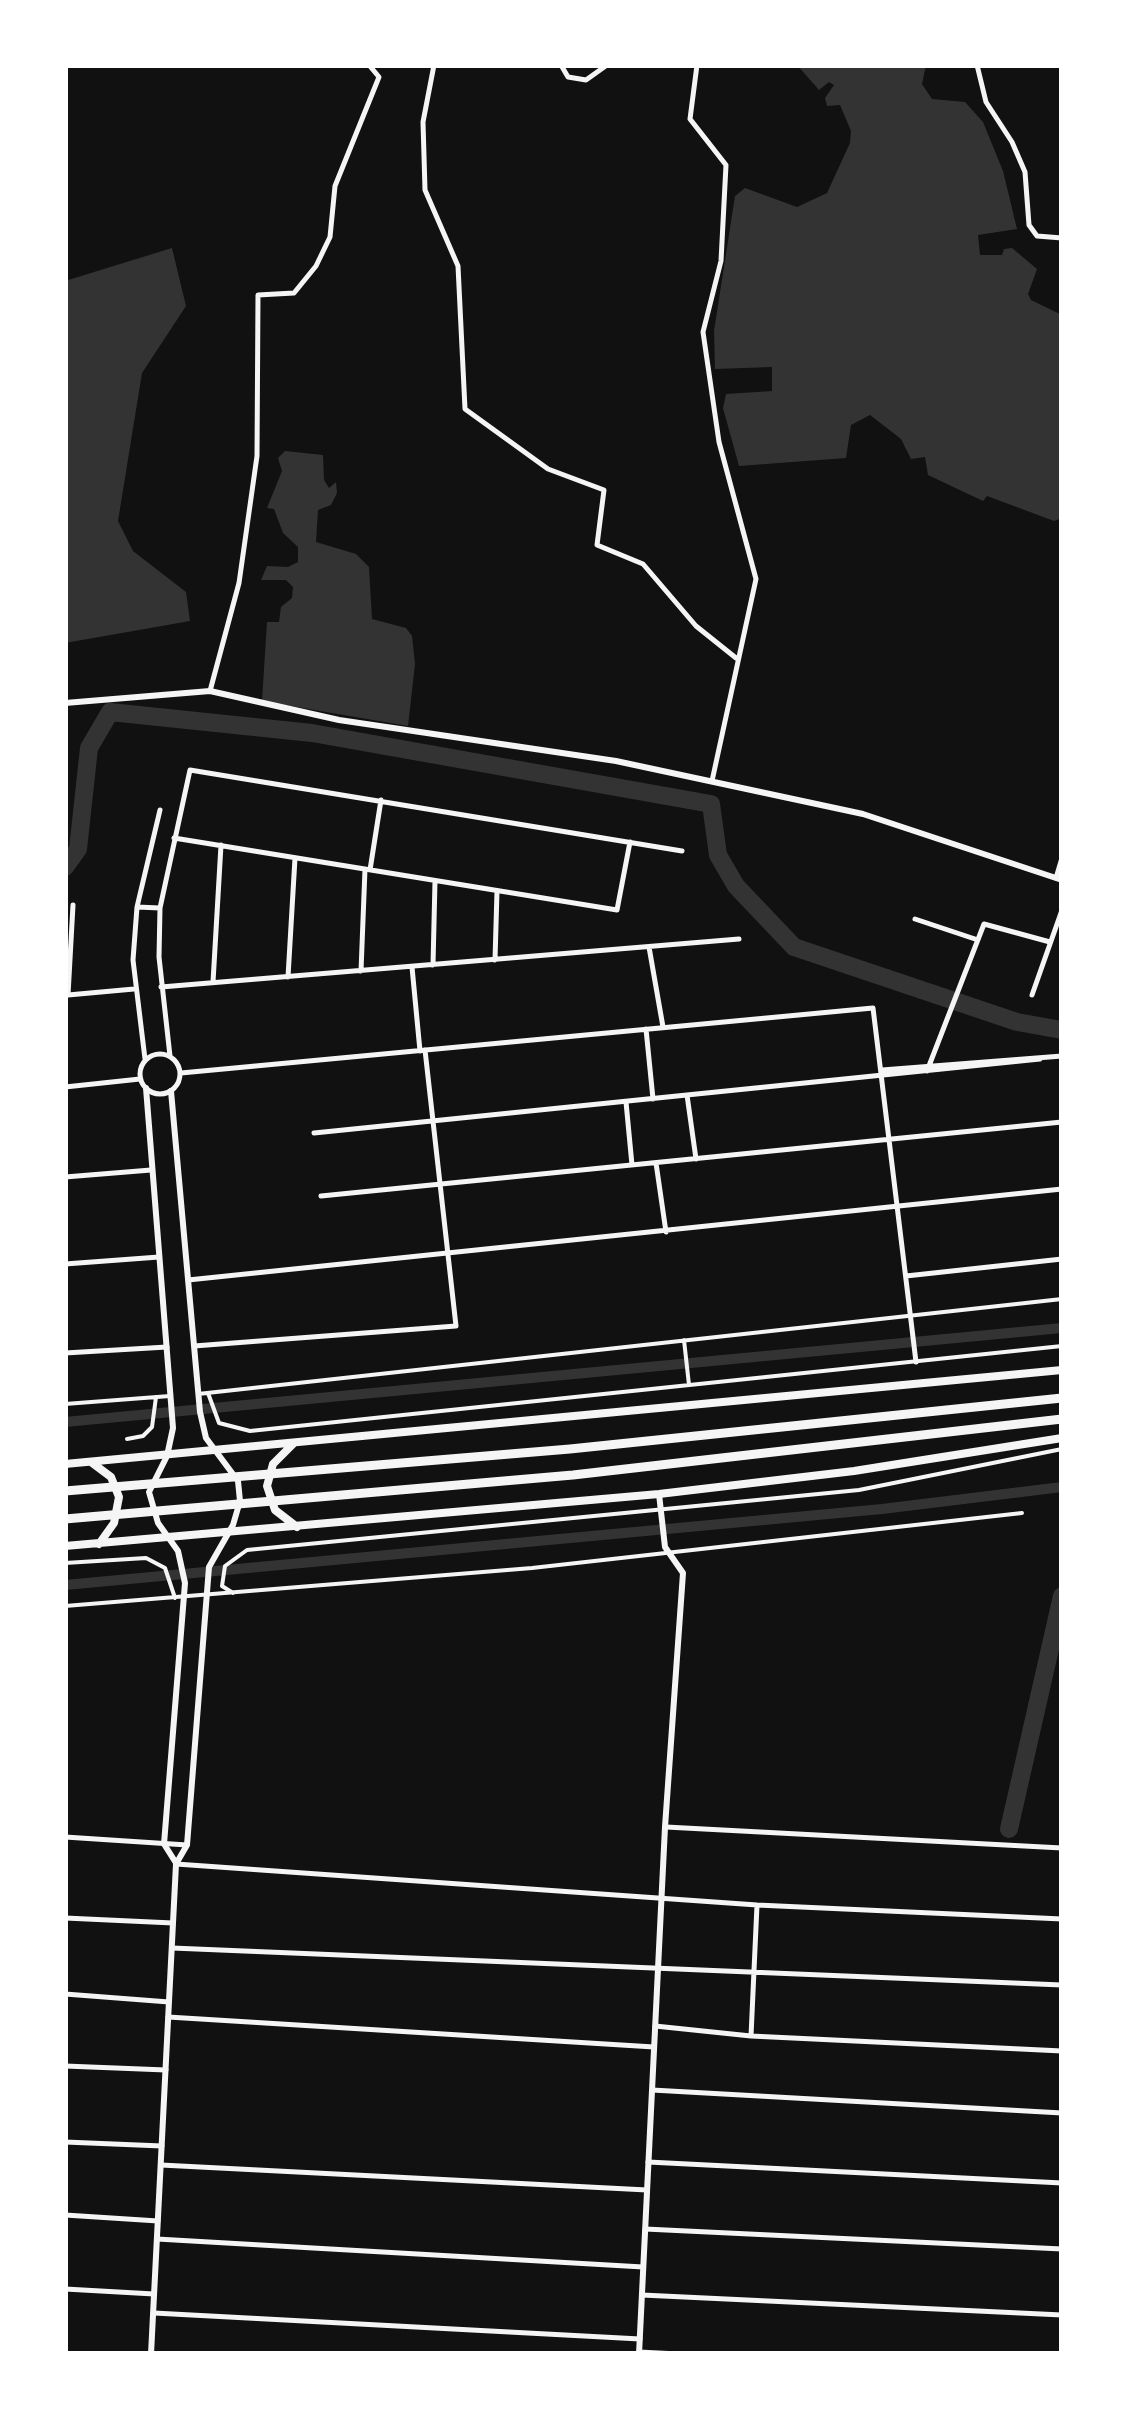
<!DOCTYPE html>
<style>
body{margin:0}
#map{position:relative;width:1127px;height:2419px;overflow:hidden;background:#111;font-family:Spectral,serif}
canvas{display:block}
.frame{position:absolute;inset:0;border:68px solid #fff;pointer-events:none}
</style>
<div id="map">
<canvas width="1127" height="2419"></canvas>
<div class="frame"></div>
</div>
<script>
const c = document.querySelector('canvas').getContext('2d');
c.lineJoin = 'round';
function fillPath(path, color) { c.fillStyle = color; c.fill(path, 'evenodd'); }
const toPath = rows => new Path2D(rows.map(r => 'M' + r).join(''));
function trace(path, color, width, dash) { c.strokeStyle = color; c.lineWidth = width; c.lineCap = dash ? 'butt' : 'round'; c.setLineDash(dash || []); c.stroke(path); }
fillPath(toPath([
 [797,65,926,65,922,84,932,99,965,102,983,122,1003,171,1017,229,978,235,980,255,1002,255,1004,249,1012,248,1037,269,1028,294,1031,300,1062,315,1062,518,1054,521,987,496,983,501,928,475,925,457,911,459,901,439,870,415,851,425,846,458,739,466,723,408,726,394,772,391,772,367,715,369,714,331,735,196,745,188,797,207,827,193,850,143,851,131,840,105,827,106,825,98,834,85,829,82,819,90],
 [172,248,186,306,142,373,118,521,133,551,186,592,190,621,65,643,65,281],
 [285,451,323,455,324,480,329,488,336,482,337,493,331,505,318,510,316,542,356,554,369,567,372,619,406,628,412,636,415,664,408,726,262,701,267,622,279,622,281,607,292,598,293,587,286,580,261,580,267,566,288,567,298,562,298,547,283,533,274,509,267,508,282,471,278,458]
]), '#333');
trace(toPath([
 [65,1422,1062,1328],
 [65,1585,882,1509,1062,1487]
]), '#333', 10);
trace(toPath([
 [65,867,78,849,89,748,110,712,312,733,711,804,718,855,736,886,794,947,1017,1022,1062,1030],
 [1009,1829,1062,1596]
]), '#333', 18);
trace(toPath([
 [684,1340,689,1385],
 [208,1393,219,1423,250,1431,1062,1346],
 [198,1394,1062,1299],
 [65,1404,170,1396],
 [127,1439,143,1436,152,1427,156,1397],
 [65,1563,146,1558,165,1568,175,1598],
 [233,1593,222,1586,225,1566,247,1550,859,1490,1062,1449],
 [65,1606,532,1568,1022,1513]
]), '#f5f5f5', 4);
trace(toPath([
 [434,65,423,122,425,190,458,266,465,409,548,469,604,490,597,545,643,564,696,626,736,658],
 [561,65,568,77,586,80,607,65],
 [697,65,690,119,726,165,721,261,703,332,719,442,756,579,712,781],
 [977,65,986,102,1012,142,1025,172,1029,225,1037,236,1062,238],
 [210,691,239,583,257,456,258,295,294,293,316,266,330,237,335,186,379,77,369,65],
 [174,838,617,910,630,842],
 [370,870,381,800],
 [1056,878,1062,858],
 [137,907,160,908],
 [915,919,978,940],
 [649,947,663,1027],
 [495,960,497,891],
 [433,965,435,881],
 [412,967,420,1051],
 [361,971,365,869],
 [288,977,295,858],
 [213,982,221,845],
 [161,987,739,939],
 [68,995,73,905],
 [68,995,134,989],
 [1032,995,1062,910],
 [646,1029,653,1099],
 '140 1074a20 20 0 1 1 40 0a20 20 0 1 1-40 0Z',
 [170,1056,159,957,160,908,190,770,682,851],
 [145,1059,133,960,137,907,160,810],
 [882,1070,1062,1056],
 [927,1071,984,924,1050,942],
 [181,1073,873,1008,916,1362],
 [65,1087,140,1079],
 [687,1095,696,1159],
 [626,1102,632,1165],
 [314,1133,1040,1059],
 [656,1163,666,1232],
 [65,1177,151,1170],
 [321,1196,1062,1122],
 [65,1264,159,1257],
 [906,1276,1062,1259],
 [188,1280,1062,1189],
 [194,1346,456,1326,425,1050],
 [65,1353,167,1347],
 [666,1827,1062,1848],
 [65,1837,187,1845],
 [176,1864,757,1905,1062,1919],
 [65,1918,173,1923],
 [172,1948,1062,1985],
 [65,1994,169,2002],
 [168,2017,654,2047],
 [655,2026,751,2036,1062,2051],
 [751,2036,757,1905],
 [65,2066,166,2070],
 [652,2090,1062,2113],
 [65,2142,162,2146],
 [648,2162,1062,2183],
 [161,2165,647,2190],
 [65,2215,158,2221],
 [645,2229,1062,2249],
 [157,2239,643,2267],
 [65,2289,154,2294],
 [642,2295,1062,2315],
 [154,2313,640,2339],
 [639,2352,678,2354]
]), '#f5f5f5', 5);
trace(toPath([
 [65,703,210,691,339,720,616,761,863,814,1062,880],
 [146,1088,173,1428,167,1456,149,1492,158,1523,178,1551,185,1583,164,1844,176,1863],
 [151,2354,176,1864,187,1845,209,1567,233,1525,240,1501,238,1481,206,1438,200,1412,171,1091],
 [639,2354,665,1827,683,1573,665,1547,659,1494]
]), '#f5f5f5', 6);
trace(toPath([
 [293,1444,273,1464,267,1486,275,1510,297,1527],
 [91,1462,111,1477,119,1497,114,1523,99,1544],
 [65,1464,1062,1370],
 [65,1546,659,1494,854,1471,1062,1438]
]), '#f5f5f5', 8);
trace(toPath([
 [65,1491,570,1449,1062,1398],
 [65,1519,573,1475,1062,1419]
]), '#f5f5f5', 9);
</script>
